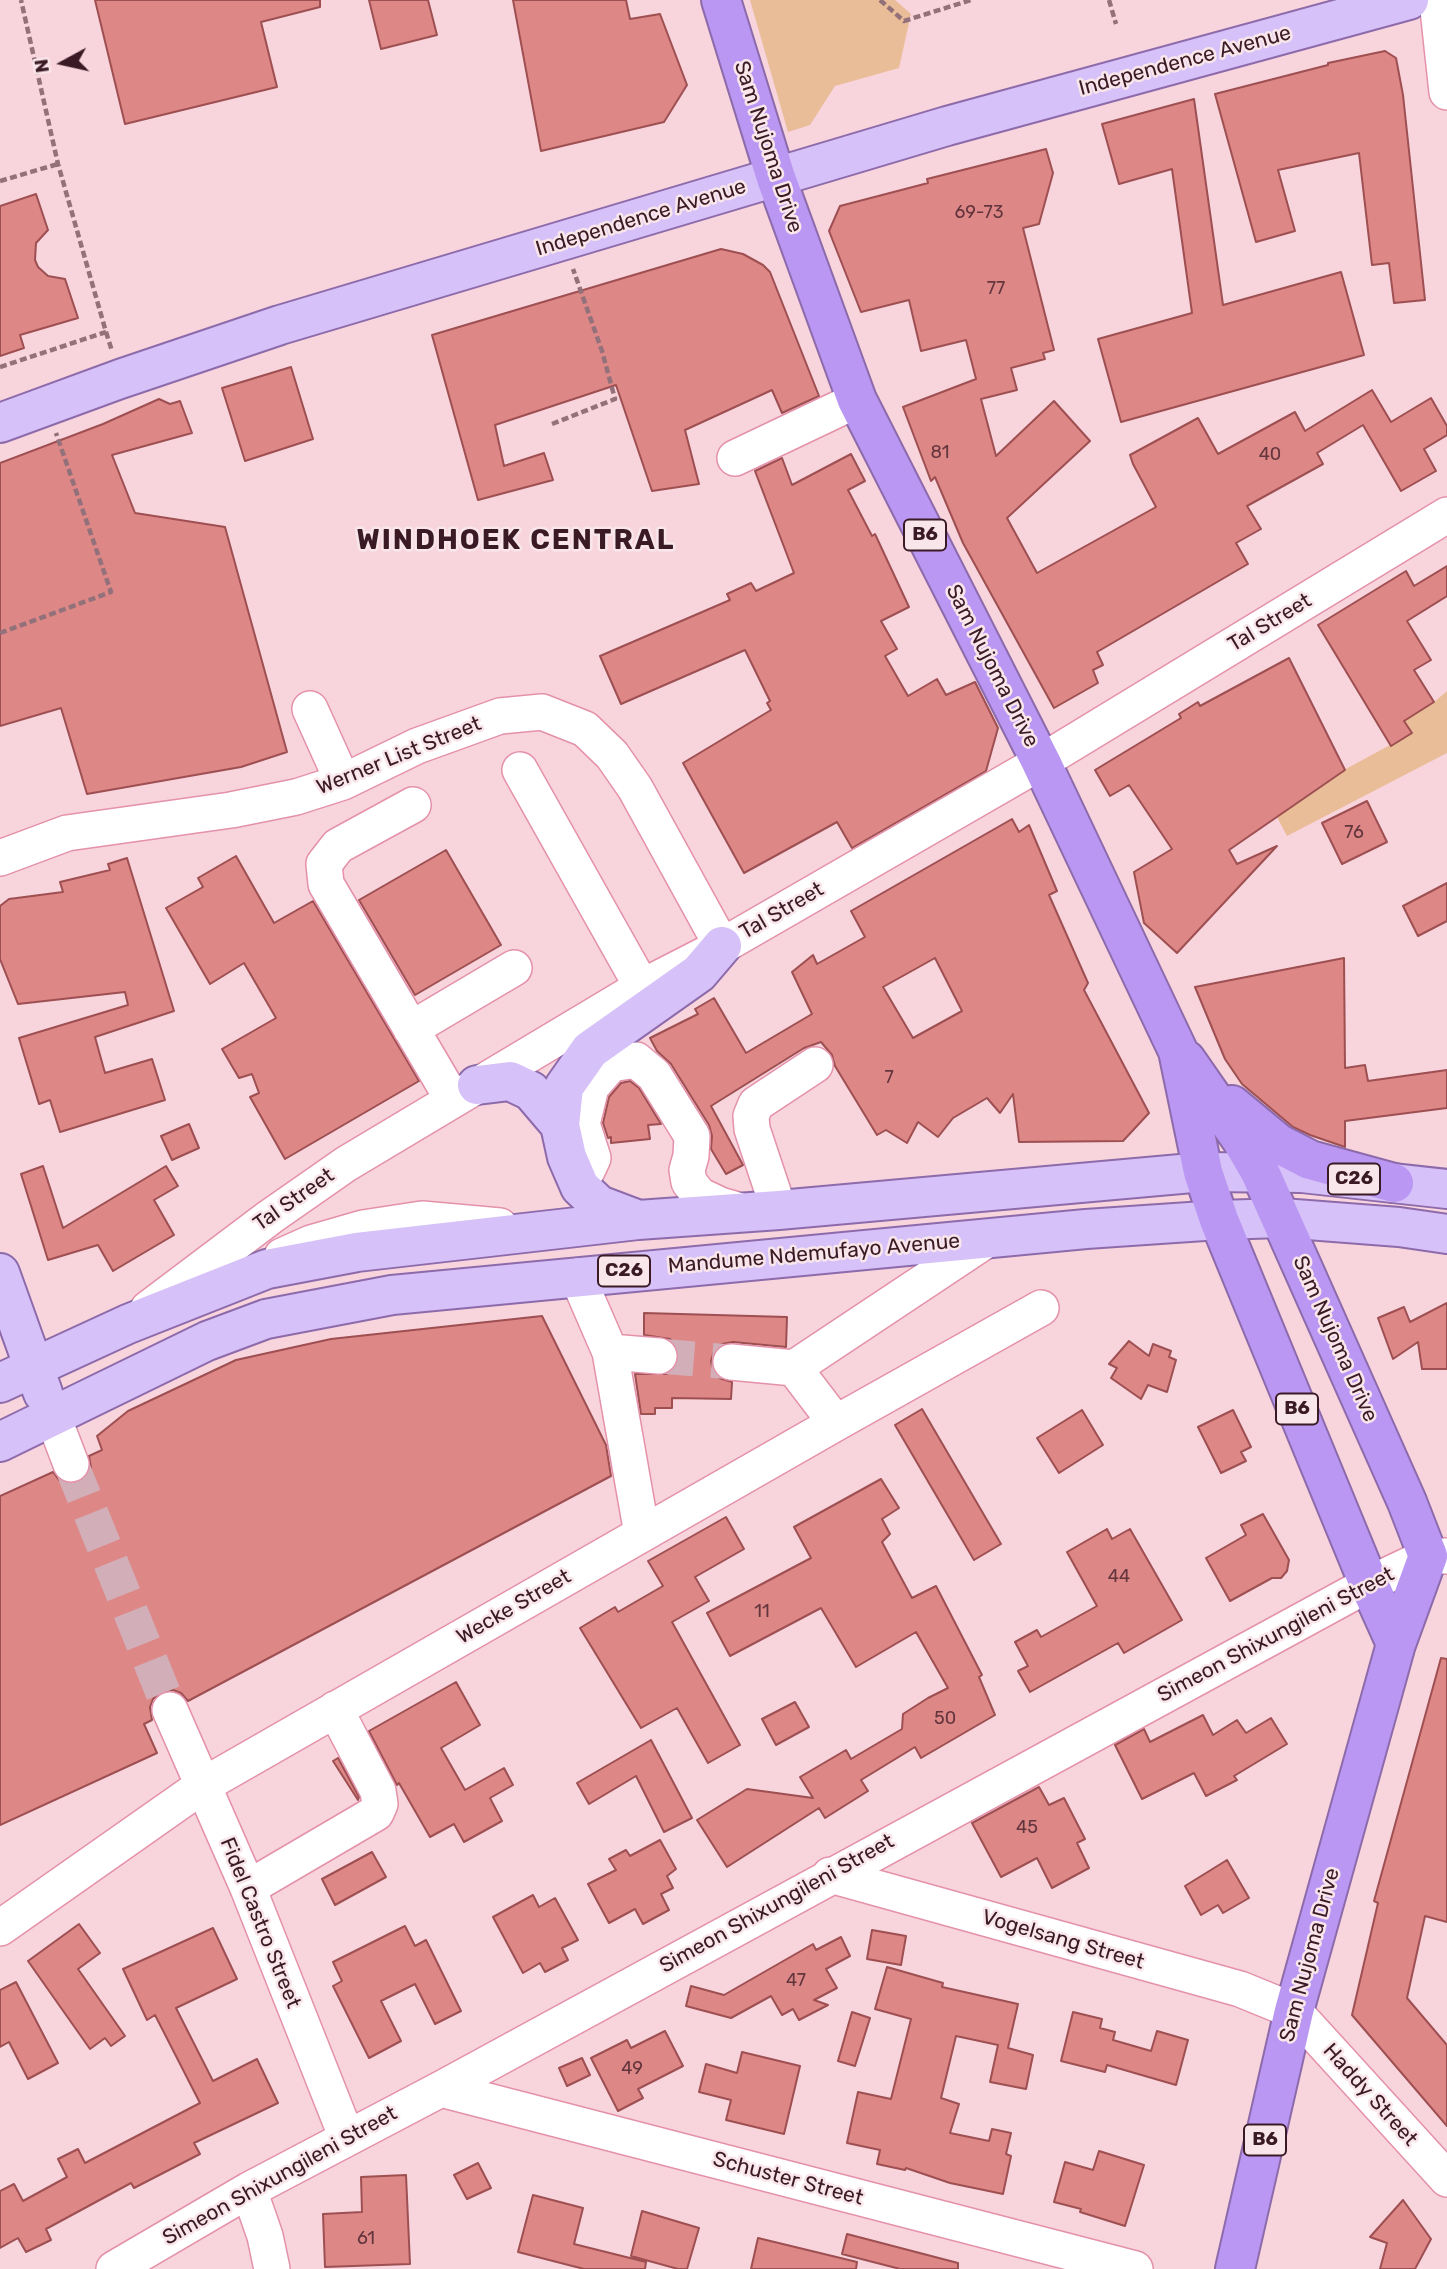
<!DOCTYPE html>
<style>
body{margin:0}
#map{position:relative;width:1447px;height:2269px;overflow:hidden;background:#f8d4dd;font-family:Rubik,sans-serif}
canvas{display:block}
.north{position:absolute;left:28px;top:28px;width:70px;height:70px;-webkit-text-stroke:5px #f9e6eb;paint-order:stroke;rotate:262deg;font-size:19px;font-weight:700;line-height:28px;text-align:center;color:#3a1a24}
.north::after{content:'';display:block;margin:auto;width:24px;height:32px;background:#3a1a24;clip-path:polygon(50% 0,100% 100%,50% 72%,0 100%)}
</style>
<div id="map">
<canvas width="1447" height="2269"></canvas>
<div class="north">N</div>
</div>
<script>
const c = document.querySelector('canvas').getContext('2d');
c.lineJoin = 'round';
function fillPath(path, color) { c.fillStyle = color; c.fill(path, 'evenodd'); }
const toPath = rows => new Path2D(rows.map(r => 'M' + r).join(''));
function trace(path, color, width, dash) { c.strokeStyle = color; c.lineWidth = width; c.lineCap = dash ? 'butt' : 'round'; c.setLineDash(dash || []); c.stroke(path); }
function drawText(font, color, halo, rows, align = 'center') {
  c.font = font + ' Rubik,sans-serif'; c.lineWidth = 5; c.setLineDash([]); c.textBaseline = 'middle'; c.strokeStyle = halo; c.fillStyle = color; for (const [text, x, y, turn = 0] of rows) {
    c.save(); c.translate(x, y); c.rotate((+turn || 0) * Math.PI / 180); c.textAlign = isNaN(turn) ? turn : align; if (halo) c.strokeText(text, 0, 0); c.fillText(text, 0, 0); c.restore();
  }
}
fillPath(toPath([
 [750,0,895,0,911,14,899,68,835,86,810,125,788,132],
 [1447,691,1447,753,1287,836,1277,817,1344,770,1412,733,1404,721,1434,702]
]), '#eabd99');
const building = toPath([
 [95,0,320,0,320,7,261,22,277,87,125,124,95,0],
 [369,0,428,0,437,35,381,49,369,0],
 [513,0,626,0,630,19,660,14,687,85,664,122,541,151,513,0],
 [1385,51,1396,58,1403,95,1425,300,1394,303,1389,263,1372,265,1359,153,1278,170,1295,231,1256,242,1215,94,1328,65,1328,63,1385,51],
 [1194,99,1223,305,1341,272,1364,355,1121,422,1098,339,1192,313,1172,169,1119,184,1102,124,1194,99],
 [1046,149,1053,173,1039,224,1023,228,1054,350,1043,353,1045,359,1011,368,1017,390,981,399,996,456,1054,401,1090,441,1007,518,1037,573,1156,507,1133,464,1130,455,1198,418,1218,454,1295,412,1305,431,1372,390,1391,422,1431,398,1447,426,1447,435,1424,449,1436,471,1401,491,1363,425,1317,453,1323,464,1247,506,1261,529,1236,543,1248,564,1097,652,1103,665,1093,670,1098,683,1054,708,963,543,935,477,931,481,903,407,976,379,966,340,921,351,909,300,861,312,829,231,840,206,928,183,927,179,1046,149],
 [36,194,48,230,36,243,35,260,38,267,48,276,65,279,78,318,20,335,24,348,0,356,0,206,36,194],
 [721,249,743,254,763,265,770,272,819,396,782,413,772,390,685,430,699,484,652,491,616,385,495,425,504,466,544,453,553,480,478,500,432,335,721,249],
 [291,367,313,439,245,461,222,388,291,367],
 [159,399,170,404,180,401,192,433,112,455,135,513,225,527,287,752,241,767,87,794,61,708,0,726,0,463,103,424,159,399],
 [851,454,865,481,848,490,872,536,875,534,909,607,881,621,897,649,885,656,908,696,937,679,946,695,975,682,998,728,986,771,852,848,837,822,744,873,683,763,771,710,767,703,770,701,745,650,621,704,600,656,730,600,727,594,751,583,756,591,794,573,755,471,782,458,792,485,851,454],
 [1447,566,1447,596,1407,621,1431,660,1414,670,1434,702,1404,721,1412,733,1391,746,1318,625,1406,571,1414,586,1447,566],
 [1289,658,1345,770,1229,850,1237,864,1277,846,1177,953,1144,923,1134,872,1172,849,1129,785,1110,796,1095,770,1181,718,1179,714,1198,702,1200,706,1289,658],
 [1367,801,1387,842,1342,864,1322,823,1367,801],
 [1012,819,1019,832,1029,825,1057,891,1049,895,1088,983,1084,990,1149,1113,1123,1141,1019,1142,1013,1094,1000,1113,987,1098,953,1118,938,1137,918,1122,907,1143,886,1130,877,1135,835,1066,832,1055,821,1042,804,1048,711,1106,743,1165,726,1174,711,1149,712,1136,709,1125,671,1064,657,1051,650,1038,698,1014,695,1009,714,998,746,1053,812,1014,792,972,813,955,817,964,865,937,851,911,1012,819],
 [935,958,962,1011,913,1038,883,987,935,958],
 [446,850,501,945,415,995,359,900,446,850],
 [236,856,274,923,313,901,419,1081,285,1159,250,1097,259,1093,252,1074,239,1078,222,1049,276,1018,244,963,210,984,166,908,203,887,198,878,236,856],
 [127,858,174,1011,95,1037,105,1073,152,1059,165,1100,60,1132,50,1100,39,1104,19,1038,128,1005,125,992,18,1004,0,959,0,906,9,899,63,892,60,882,110,870,108,864,127,858],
 [1447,883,1447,921,1418,936,1403,906,1447,883],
 [1344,958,1345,1068,1365,1065,1368,1081,1447,1070,1447,1108,1345,1121,1345,1147,1310,1135,1293,1127,1242,1084,1225,1059,1195,987,1344,958],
 [630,1081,639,1088,661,1124,648,1125,650,1139,611,1143,611,1137,608,1138,603,1123,609,1097,621,1083,630,1081],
 [189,1124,199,1148,172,1160,161,1136,189,1124],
 [43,1166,63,1228,166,1166,178,1186,154,1200,174,1235,113,1271,98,1245,48,1260,21,1174,43,1166],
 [1447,1303,1447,1369,1422,1369,1418,1342,1393,1359,1378,1318,1404,1307,1410,1322,1447,1303],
 [644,1313,787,1317,786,1347,733,1342,722,1344,714,1351,711,1361,713,1371,719,1378,732,1382,731,1399,672,1398,672,1408,655,1408,655,1414,641,1414,635,1374,667,1374,675,1368,679,1357,677,1347,670,1339,644,1335,644,1313],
 [542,1316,606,1445,611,1476,188,1701,181,1693,173,1690,161,1692,153,1699,150,1707,152,1720,144,1724,157,1753,0,1825,0,1496,53,1472,59,1480,67,1484,79,1482,87,1476,91,1468,89,1456,102,1450,97,1436,128,1411,236,1360,331,1339,542,1316],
 [1129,1341,1149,1356,1153,1344,1171,1351,1169,1357,1176,1360,1167,1392,1148,1385,1141,1399,1111,1378,1117,1368,1109,1364,1129,1341],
 [922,1409,1001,1544,974,1560,895,1425,922,1409],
 [1082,1410,1103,1445,1059,1473,1037,1438,1082,1410],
 [1233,1410,1251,1447,1241,1452,1246,1461,1221,1473,1198,1427,1233,1410],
 [881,1479,899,1508,882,1519,890,1534,882,1542,912,1598,936,1586,982,1675,979,1677,995,1715,921,1758,915,1747,861,1780,868,1791,825,1818,819,1808,727,1867,697,1820,747,1789,813,1798,800,1777,846,1750,851,1759,902,1729,903,1714,928,1698,948,1688,916,1632,856,1667,821,1608,730,1656,707,1613,811,1558,794,1527,881,1479],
 [1263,1514,1289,1560,1287,1571,1281,1578,1272,1578,1230,1601,1206,1558,1246,1535,1241,1525,1263,1514],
 [726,1517,744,1549,695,1577,709,1601,672,1622,740,1745,708,1763,677,1708,641,1728,580,1628,615,1607,618,1612,663,1586,648,1561,726,1517],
 [1107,1529,1112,1539,1130,1529,1182,1620,1124,1653,1118,1643,1030,1692,1018,1671,1028,1666,1015,1642,1037,1630,1041,1637,1097,1606,1067,1552,1107,1529],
 [1441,1658,1447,1659,1447,1922,1425,1916,1407,1998,1447,2045,1447,2126,1352,2015,1378,1903,1374,1901,1441,1658],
 [456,1682,480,1725,441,1748,465,1790,504,1768,513,1785,490,1798,502,1821,464,1842,454,1824,430,1837,399,1783,397,1785,369,1731,456,1682],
 [795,1702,809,1727,776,1745,762,1719,795,1702],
 [1203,1715,1213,1735,1237,1720,1246,1733,1271,1718,1287,1744,1234,1776,1237,1780,1206,1796,1194,1773,1142,1799,1115,1745,1144,1729,1150,1742,1203,1715],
 [651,1740,692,1818,664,1832,636,1776,589,1804,577,1783,651,1740],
 [338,1758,359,1797,358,1800,333,1761,338,1758],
 [1039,1787,1049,1805,1064,1798,1085,1839,1077,1843,1089,1868,1052,1888,1037,1858,1001,1877,972,1823,1039,1787],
 [660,1840,676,1869,667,1876,673,1888,661,1894,669,1910,643,1924,635,1909,609,1923,588,1884,616,1870,609,1859,626,1850,630,1856,660,1840],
 [372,1852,386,1877,335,1905,322,1879,372,1852],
 [1227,1860,1249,1898,1223,1913,1218,1905,1201,1915,1185,1886,1227,1860],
 [533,1895,539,1907,555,1898,578,1940,562,1948,568,1960,545,1972,540,1963,523,1973,493,1917,533,1895],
 [79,1924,100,1953,78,1969,125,2036,111,2046,105,2038,90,2049,28,1961,79,1924],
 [405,1926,415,1946,426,1940,461,2011,435,2024,415,1984,381,2001,401,2041,369,2058,333,1986,342,1981,333,1962,405,1926],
 [213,1928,237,1979,176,2008,213,2081,257,2059,278,2103,194,2143,200,2154,134,2188,131,2183,46,2229,51,2240,26,2252,18,2238,0,2248,0,2191,14,2184,23,2201,67,2177,58,2159,78,2149,85,2163,200,2103,155,2015,147,2020,123,1969,213,1928],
 [872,1930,906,1936,901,1965,867,1959,872,1930],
 [841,1937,850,1956,826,1969,837,1988,814,2000,828,2005,799,2020,793,2009,782,2015,771,1996,731,2018,686,2006,691,1986,724,1995,813,1944,816,1950,841,1937],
 [887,1967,943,1983,942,1987,1018,2004,1008,2048,1033,2055,1026,2089,990,2082,998,2045,956,2036,941,2098,959,2104,950,2133,989,2141,992,2129,1011,2133,1006,2154,1011,2156,1003,2194,950,2183,906,2168,905,2170,877,2164,880,2150,847,2143,858,2092,891,2099,911,2019,875,2009,887,1967],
 [16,1982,58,2063,28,2079,9,2042,0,2047,0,1990,16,1982],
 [852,2012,870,2018,855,2066,838,2061,852,2012],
 [1073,2012,1102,2019,1100,2028,1115,2032,1113,2040,1151,2051,1157,2031,1188,2040,1176,2085,1107,2065,1105,2072,1061,2061,1073,2012],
 [665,2031,683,2066,638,2089,643,2098,618,2111,591,2058,627,2040,631,2048,665,2031],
 [742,2052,800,2066,784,2134,726,2120,731,2100,699,2092,706,2064,737,2073,742,2052],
 [582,2058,590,2075,567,2086,559,2068,582,2058],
 [1099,2151,1144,2165,1125,2226,1080,2212,1081,2209,1054,2202,1065,2162,1093,2170,1099,2151],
 [478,2163,491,2188,467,2199,454,2175,478,2163],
 [406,2175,410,2264,325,2267,323,2214,362,2212,361,2177,406,2175],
 [533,2195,583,2208,574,2244,646,2262,645,2269,584,2269,518,2252,533,2195],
 [1403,2200,1431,2239,1415,2269,1380,2269,1387,2243,1370,2237,1403,2200],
 [642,2211,699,2228,687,2269,678,2269,631,2256,642,2211],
 [847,2234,958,2263,958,2269,900,2269,842,2254,847,2234],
 [758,2238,857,2262,856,2269,751,2269,758,2238]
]);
fillPath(building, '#dd8787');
trace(building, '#9e4f51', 2);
trace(toPath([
 [659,1356,731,1362],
 [71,1464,170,1710]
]), '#d2afb8', 35, [35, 18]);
const minor = toPath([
 [1437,0,1447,92],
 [735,458,857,400],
 [310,709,343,782],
 [520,770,642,987],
 [413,805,338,846,324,864,326,884,453,1100],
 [0,858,67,833,231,810,296,797,343,782,417,746,500,716,542,712,585,729,612,755,635,788,722,946],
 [411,1029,514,968],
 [572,1171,587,1171,593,1158,582,1124,591,1087,611,1064,636,1060,654,1075,692,1136,691,1156,687,1170,689,1182,699,1195,720,1205,741,1211],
 [779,1210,752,1129,751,1116,756,1104,815,1065],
 [282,1256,311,1243,363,1228,422,1219,500,1226],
 [577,1276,610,1352,659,1356],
 [148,1309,270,1217,346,1164,642,987,722,946,1041,762,1447,515],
 [610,1352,642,1534],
 [731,1362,794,1368,988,1239],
 [794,1368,836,1423],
 [53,1417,71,1464],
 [170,1710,248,1888,347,2138],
 [830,1875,1240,1989,1294,2011,1447,2179],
 [248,1888,376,1813,380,1804,378,1791,335,1709],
 [0,1928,202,1786,836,1423,1041,1308],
 [441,2089,1135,2269],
 [249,2190,265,2236,272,2269],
 [114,2269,249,2190,441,2089,1369,1584,1428,1556,1447,1556]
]);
const major = toPath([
 [0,423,120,379,280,325,947,126,1409,0],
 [477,1085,510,1081,531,1091,560,1125],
 [636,1219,599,1205,580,1187,567,1157,560,1125,564,1087,590,1050,699,973,722,946],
 [0,1273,43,1393],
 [0,1383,128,1324,267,1269,357,1252,638,1220,779,1210,1203,1172,1302,1173,1447,1189],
 [0,1442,207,1341,266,1319,392,1295,1086,1229,1219,1220,1282,1218,1399,1227,1447,1234]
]);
const highway = toPath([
 [721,0,776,178,857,400,1041,762,1178,1051,1203,1172,1219,1220,1369,1584,1396,1644],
 [1186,1060,1241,1139,1260,1172,1407,1502,1428,1556,1396,1644,1294,2011,1235,2269],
 [1232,1105,1279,1144,1310,1160,1394,1183]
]);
trace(minor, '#e491aa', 38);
trace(major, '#8d6bab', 42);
trace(highway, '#8d6bab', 42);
trace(toPath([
 [880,0,904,21,971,0],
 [1109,0,1116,24],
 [0,181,58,164],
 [106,332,112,351],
 [0,367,106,332,58,164,21,0],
 [552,424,615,399,602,351,573,269],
 [0,633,111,592,56,433]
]), '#93717a', 4.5, [7, 3.5]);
trace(minor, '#fff', 35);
trace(major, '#d6c1f8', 38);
trace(highway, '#ba97f3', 38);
drawText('18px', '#63353d', null, [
 ["69-73",979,213],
 ["77",996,289],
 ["81",940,453],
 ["40",1270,455],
 ["76",1354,833],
 ["7",889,1078],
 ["44",1119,1577],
 ["11",762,1612],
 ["50",945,1719],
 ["45",1027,1828],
 ["47",796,1981],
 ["49",632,2069],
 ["61",366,2239]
]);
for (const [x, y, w] of [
 [925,535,42],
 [1354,1179,52],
 [624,1271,52],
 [1297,1409,42],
 [1265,2140,42]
]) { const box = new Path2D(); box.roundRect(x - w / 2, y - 15.5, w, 31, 5); c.fillStyle = '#f9e6eb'; c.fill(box); trace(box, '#3a1a24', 2); }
drawText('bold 19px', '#3a1a24', null, [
 ["B6",925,535],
 ["C26",1354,1179],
 ["C26",624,1271],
 ["B6",1297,1409],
 ["B6",1265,2140]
]);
drawText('21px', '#3a1a24', '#f9e6eb', [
 ["Independence Avenue",1185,61,-15],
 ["Sam Nujoma Drive",768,147,72],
 ["Independence Avenue",641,218,-17],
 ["Tal Street",1270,623,-31],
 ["Sam Nujoma Drive",992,666,63],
 ["Werner List Street",399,756,-22],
 ["Tal Street",782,911,-30],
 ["Tal Street",294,1200,-35],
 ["Mandume Ndemufayo Avenue",814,1254,-5],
 ["Sam Nujoma Drive",1335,1339,66],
 ["Wecke Street",514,1607,-30],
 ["Simeon Shixungileni Street",1276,1635,-28],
 ["Simeon Shixungileni Street",777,1904,-29],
 ["Fidel Castro Street",260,1923,68],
 ["Vogelsang Street",1063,1940,16],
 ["Sam Nujoma Drive",1310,1955,-75],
 ["Haddy Street",1370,2095,48],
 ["Simeon Shixungileni Street",280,2176,-29],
 ["Schuster Street",788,2179,15]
]);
c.letterSpacing = '2px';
drawText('bold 28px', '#3a1a24', '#f9e6eb', [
 ["WINDHOEK CENTRAL",516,541]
]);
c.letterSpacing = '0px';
</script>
